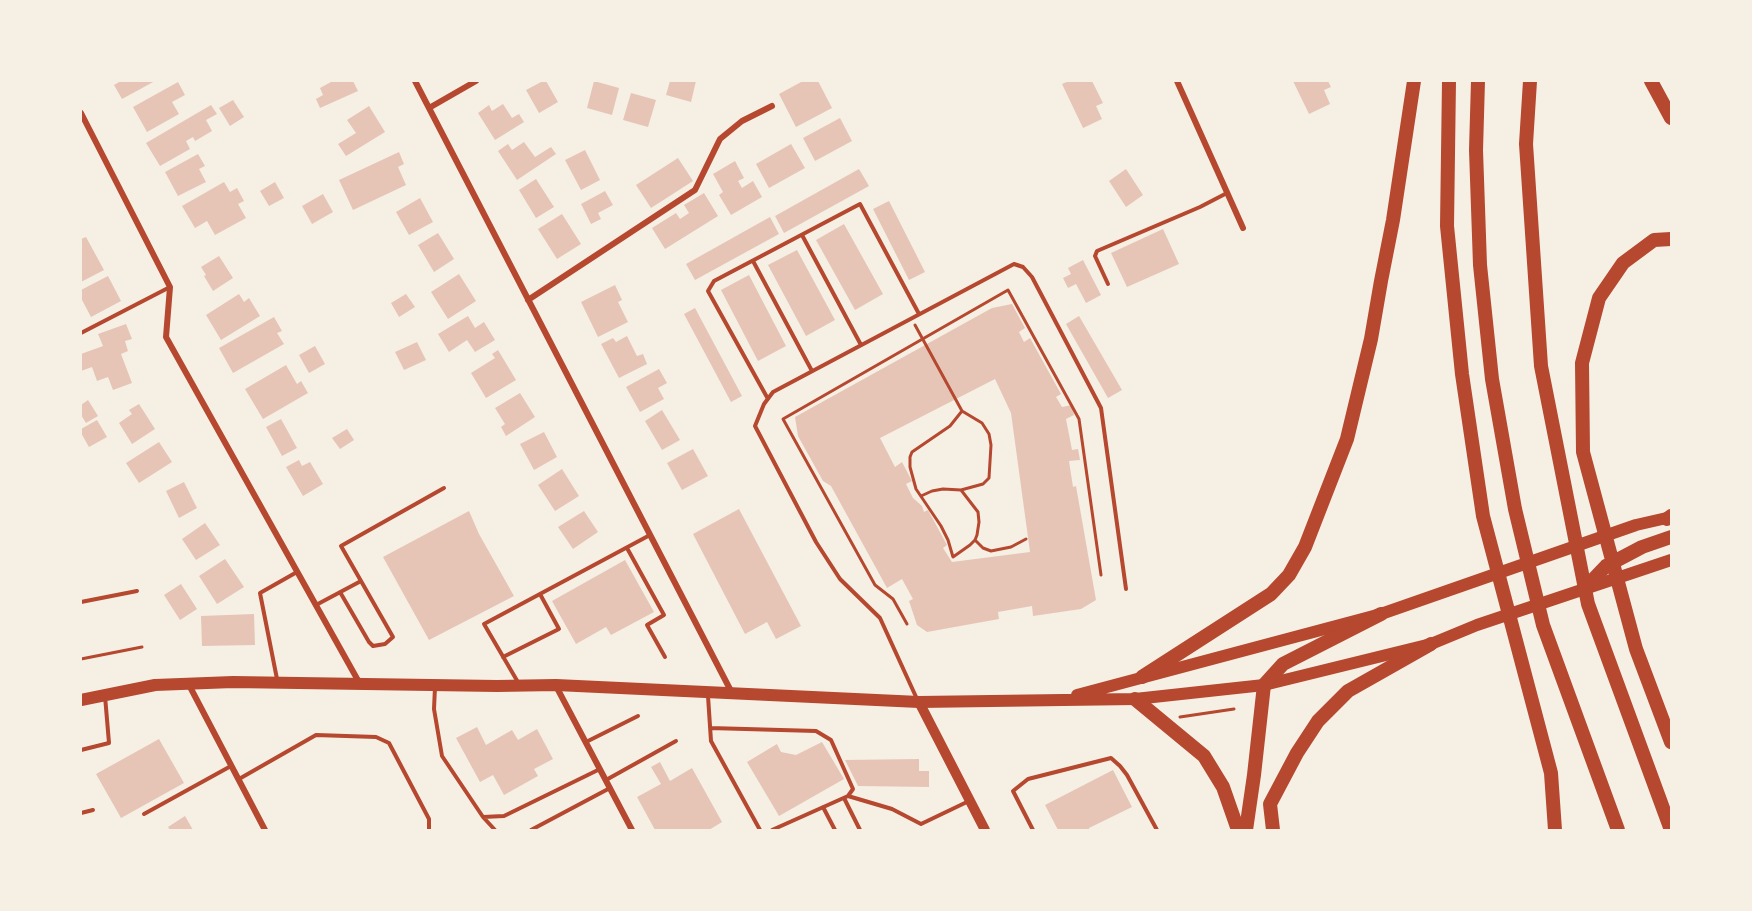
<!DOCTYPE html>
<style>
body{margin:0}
#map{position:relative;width:1752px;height:911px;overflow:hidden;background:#f6efe4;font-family:"Noto Sans",sans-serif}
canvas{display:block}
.frame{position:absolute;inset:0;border:82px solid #f6efe4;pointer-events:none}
</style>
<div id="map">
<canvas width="1752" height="911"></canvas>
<div class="frame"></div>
</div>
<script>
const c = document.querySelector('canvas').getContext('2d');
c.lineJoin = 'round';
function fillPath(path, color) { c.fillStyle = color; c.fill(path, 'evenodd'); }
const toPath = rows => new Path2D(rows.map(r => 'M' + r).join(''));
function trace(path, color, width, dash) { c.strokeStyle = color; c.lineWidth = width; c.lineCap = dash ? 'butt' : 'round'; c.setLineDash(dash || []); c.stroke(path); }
fillPath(toPath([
 [121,81,155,81,122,99,114,85],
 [330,81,353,81,358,91,320,108,316,99,323,95,320,88,331,82],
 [543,81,546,81,558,102,539,113,526,90],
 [594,81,619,88,612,115,587,108],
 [670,81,696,81,691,102,666,95],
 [803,81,818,81,832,108,796,127,779,94],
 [1069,81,1092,81,1103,103,1096,106,1102,119,1083,128,1062,84],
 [1293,81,1328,81,1331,87,1324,90,1330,104,1309,114],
 [178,82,185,95,172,102,179,114,147,132,133,107],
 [631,93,656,100,648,127,623,120],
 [233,100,244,117,230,126,219,108],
 [503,104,512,118,519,114,524,122,495,140,478,113,489,105,492,111],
 [211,105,217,114,206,120,212,131,195,141,193,137,186,141,190,149,160,166,146,143],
 [369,106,385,132,346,156,338,144,356,133,347,120],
 [840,118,852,141,815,161,803,138],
 [524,142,535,157,551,147,556,154,517,180,498,151,508,144,512,150],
 [791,144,805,168,769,188,756,164],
 [585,150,600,180,581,190,565,160],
 [399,152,404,164,398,167,406,185,353,210,339,180],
 [198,154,205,166,199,169,206,182,178,196,165,172],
 [678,158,693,181,651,208,636,185],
 [735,161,744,178,738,181,742,188,753,181,762,197,731,215,719,195,723,192,713,174],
 [859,169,869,186,784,233,775,216],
 [1126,169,1143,195,1126,207,1109,181],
 [536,179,554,207,536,218,519,190],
 [224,182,230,192,237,188,244,201,238,204,246,218,215,235,207,221,195,228,182,206],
 [275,182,284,198,269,206,260,191],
 [605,191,613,205,598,213,601,219,591,224,581,204],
 [704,193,718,216,665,249,652,228,676,213,680,219,689,213,684,205],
 [323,194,333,212,312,224,302,206],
 [420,198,433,222,409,235,396,212],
 [889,201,925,272,909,280,873,209],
 [562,214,581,244,557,259,538,229],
 [770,217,779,234,695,280,686,264],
 [844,224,883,294,855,310,816,240],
 [1163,229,1179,264,1127,287,1111,253],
 [438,233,454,259,434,272,418,245],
 [86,237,104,270,81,282,81,239],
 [797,250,835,320,806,336,768,265],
 [219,256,233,278,213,291,204,276,206,275,201,267],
 [1083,260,1101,295,1086,303,1076,284,1068,288,1063,278,1071,274,1068,268],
 [459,274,476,301,448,319,431,292],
 [749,275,786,346,758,361,721,290],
 [108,276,121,301,91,317,81,298,81,290],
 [615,285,622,300,618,302,628,322,598,337,581,302],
 [239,294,244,302,249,298,260,316,221,340,206,315],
 [406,294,415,307,399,317,391,303],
 [1012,304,1025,328,1019,332,1024,342,1030,338,1061,394,1056,397,1062,407,1072,405,1074,415,1066,419,1072,450,1078,449,1080,460,1069,461,1073,487,1076,486,1096,600,1081,609,1033,616,1032,606,998,612,999,619,927,632,917,625,909,601,913,599,902,579,887,588,831,486,823,481,798,436,795,417,992,308],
 [995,379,1011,413,1030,552,952,562,943,548,947,545,928,510,924,512,922,506,913,498,906,484,912,481,902,462,895,467,880,438],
 [695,308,742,396,731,402,684,314],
 [468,316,475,328,484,322,495,340,475,352,467,340,449,352,438,334],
 [1079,316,1122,390,1108,398,1066,324],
 [274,317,282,331,277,333,284,344,233,373,219,348],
 [126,324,132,339,125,341,128,351,121,354,132,383,113,390,108,377,97,381,92,367,81,371,81,354,103,346,98,334],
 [627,336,637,356,643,354,647,364,619,378,601,344,613,338,616,342],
 [417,342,426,360,404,370,395,352],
 [315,346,325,364,309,373,299,355],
 [498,350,516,380,486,398,471,373,495,358,492,354],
 [286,365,297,384,301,381,308,393,263,419,245,389],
 [659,369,667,383,658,388,664,399,640,412,626,387],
 [520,393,535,417,506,436,501,427,505,424,495,408],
 [88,400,98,416,86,423,81,415,81,405],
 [139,404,155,429,132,444,119,423,132,414,129,410],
 [662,410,680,440,662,450,645,421],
 [281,419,297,448,282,456,266,427],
 [97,420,107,437,89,447,81,433,81,429],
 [347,429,354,440,340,449,332,438],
 [544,432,557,457,534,470,520,444],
 [159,442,172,462,139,483,126,463],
 [693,449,708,476,682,490,667,463],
 [299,460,302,466,310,462,323,484,303,496,286,467],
 [562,469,579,496,555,511,538,485],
 [184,482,197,508,179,518,166,491],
 [739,509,801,626,776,639,767,622,745,634,693,534],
 [469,511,479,534,514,596,429,640,383,557],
 [584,511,598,532,573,549,558,527],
 [205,523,220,545,196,560,182,539],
 [225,559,244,587,217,604,199,576],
 [625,560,654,612,611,635,606,627,576,644,552,601],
 [181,584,197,609,180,620,164,595],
 [254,614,255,645,202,646,201,616],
 [477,727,486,745,512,730,518,740,537,729,553,759,534,769,538,776,504,795,493,775,480,782,456,738],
 [159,739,184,783,121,818,96,774],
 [822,742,844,779,779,816,747,762,777,744,781,752,796,755],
 [919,759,919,771,929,771,929,787,858,786,845,760],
 [660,762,670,781,692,768,722,822,709,830,655,830,637,797,661,784,651,767],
 [1113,770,1132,807,1089,828,1089,830,1058,830,1045,805],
 [185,816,193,830,170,830,168,827]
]), '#e6c5b7');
trace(toPath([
 [915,325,962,411,982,423,989,434,991,445,989,478,983,484,961,490,978,512,979,522,977,535,975,540,970,545,953,557,948,540,941,526,916,489,910,467,910,457,912,452,950,426,962,411],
 [921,496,932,491,943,489,961,490],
 [975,540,983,548,991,551,1011,547,1026,539],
 [907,624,893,599,875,585,783,419,1008,290,1079,419,1101,575],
 [81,659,142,647],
 [1180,717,1234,709]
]), '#b5482f', 3);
trace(toPath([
 [802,235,861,345],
 [753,261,812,371],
 [1108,284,1095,256,1097,251,1200,207,1227,193],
 [81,333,170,287],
 [768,399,708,291,714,281,860,204,919,314],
 [627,548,664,615,647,625,665,657],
 [340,592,369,642,373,646,385,644,393,637,341,546,444,488],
 [81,602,137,591],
 [316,605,361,581],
 [503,657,559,629,540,594],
 [277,679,260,593,297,572],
 [519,684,484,624,650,535],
 [435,687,434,709,442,756,483,817,504,816,600,769],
 [708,696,711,741,760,830],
 [917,699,880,618,840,579,816,542,755,426,764,404,773,392,1014,264,1023,267,1032,277,1101,408,1126,589],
 [710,728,816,731,831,740,853,789,848,796,772,830],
 [586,742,638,716],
 [81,750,109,743,105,696],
 [239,779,316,735,376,737,389,743,429,819,429,830],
 [606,780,676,741],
 [848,796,892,809,921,824,969,801],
 [844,798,860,830],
 [823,807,835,830],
 [81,813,93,810],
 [144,814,231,766],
 [483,817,495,830],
 [531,830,610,788],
 [1033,830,1013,791,1028,779,1111,758,1120,766,1127,775,1157,830]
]), '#b5482f', 4);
trace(toPath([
 [415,81,732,693],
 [1177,81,1243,228],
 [429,108,476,81],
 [81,113,170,287,166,337,360,684],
 [528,300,695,190,720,139,742,121,772,106],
 [188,683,265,830],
 [556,686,632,830]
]), '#b5482f', 6);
trace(toPath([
 [919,702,985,830]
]), '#b5482f', 10);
trace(toPath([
 [1077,695,1381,614,1636,525,1671,517],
 [81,700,155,685,233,682,497,686,556,685,919,702,1135,699,1264,685,1431,644,1477,625,1671,560]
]), '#b5482f', 12);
trace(toPath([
 [1449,81,1447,226,1462,374,1483,516,1551,773,1555,830],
 [1478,81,1476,150,1480,265,1492,379,1515,509,1543,625,1618,830],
 [1530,81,1526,144,1541,366,1588,604,1671,830],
 [1651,81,1671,118],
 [1671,239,1654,240,1623,263,1599,298,1582,363,1583,452,1636,649,1671,742],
 [1667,519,1671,516],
 [1584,589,1606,566,1642,547,1671,537],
 [1142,677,1271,594,1289,575,1305,547,1347,439,1371,339,1381,281,1393,220,1414,81],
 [1135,699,1204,756,1223,787,1238,830],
 [1246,830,1254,775,1264,685,1283,664,1381,614],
 [1273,830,1270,804,1297,753,1318,721,1348,691,1431,644]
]), '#b5482f', 14);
</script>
